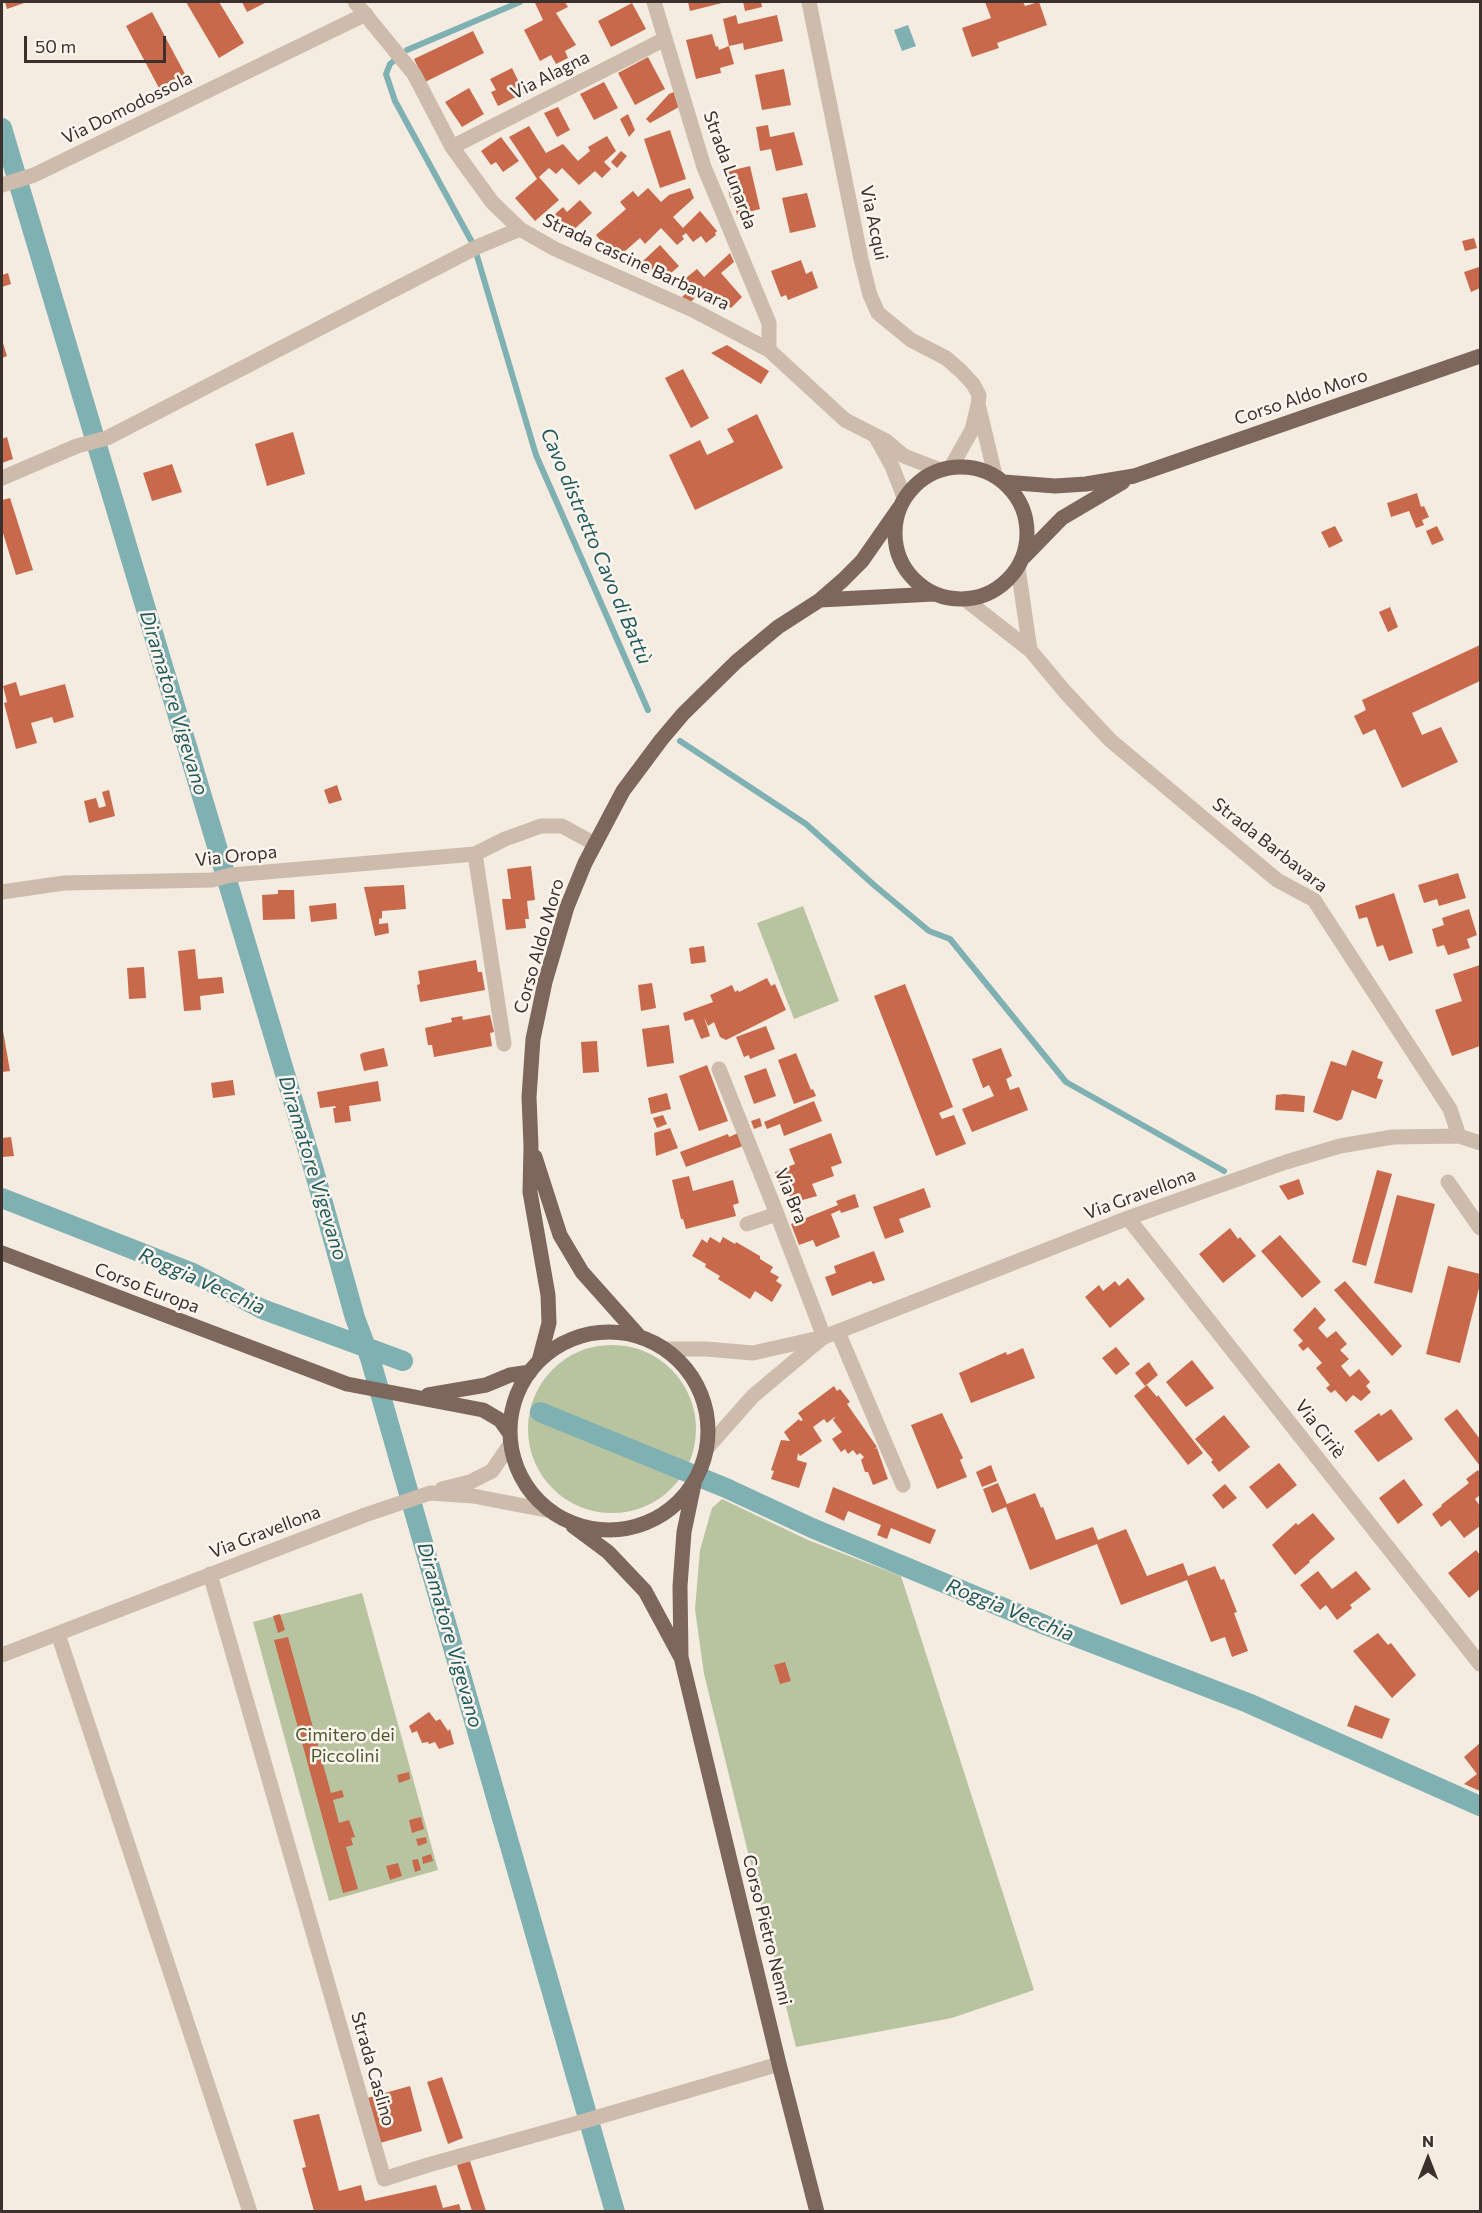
<!DOCTYPE html>
<meta charset="utf-8">
<style>
body{margin:0}
#map{position:relative;width:1482px;height:2213px;overflow:hidden;background:#f4ebe1;font-family:Commissioner,sans-serif}
canvas{display:block}
.frame{position:absolute;inset:0;border:3px solid #3b302b;pointer-events:none}
.north{position:absolute;left:1398px;top:2129px;width:60px;height:60px;-webkit-text-stroke:4px #fbf5ee;paint-order:stroke;rotate:0deg;font-size:16px;font-weight:700;line-height:24px;text-align:center;color:#3b302b}
.north::after{content:'';display:block;margin:auto;width:21px;height:27px;background:#3b302b;clip-path:polygon(50% 0,100% 100%,50% 72%,0 100%)}
.scale{position:absolute;left:24px;top:36px;width:142px;height:27px;box-sizing:border-box;border:3px solid #3b302b;border-top:0;padding-left:8px;font-size:18px;line-height:21px;white-space:nowrap;color:#3b302b;-webkit-text-stroke:4px #fbf5ee;paint-order:stroke}
</style>
<div id="map">
<canvas width="1482" height="2213"></canvas>
<div class="frame"></div>
<div class="north">N</div>
<div class="scale">50 m</div>
</div>
<script>
const c = document.querySelector('canvas').getContext('2d');
c.lineJoin = 'round';
function fillPath(path, color) { c.fillStyle = color; c.fill(path, 'evenodd'); }
const toPath = rows => new Path2D(rows.map(r => 'M' + r).join(''));
function trace(path, color, width, dash) { c.strokeStyle = color; c.lineWidth = width; c.lineCap = dash ? 'butt' : 'round'; c.setLineDash(dash || []); c.stroke(path); }
function drawText(font, color, halo, rows, align = 'center') {
  c.font = font + ' Commissioner,sans-serif'; c.lineWidth = 5; c.setLineDash([]); c.textBaseline = 'middle'; c.strokeStyle = halo; c.fillStyle = color; for (const [text, x, y, turn = 0] of rows) {
    c.save(); c.translate(x, y); c.rotate((+turn || 0) * Math.PI / 180); c.textAlign = isNaN(turn) ? turn : align; if (halo) c.strokeText(text, 0, 0); c.fillText(text, 0, 0); c.restore();
  }
}
fillPath(toPath([
 [803,906,839,1001,794,1019,757,923],
 '528 1429a84 84 0 1 1 168 0a84 84 0 1 1-168 0Z',
 [722,1499,808,1540,901,1576,1034,1990,952,2018,796,2047,704,1674,695,1609,700,1550,712,1508],
 [362,1593,438,1870,329,1901,253,1622]
]), '#b8c4a0');
fillPath(toPath([
 [908,25,916,46,902,51,894,30]
]), '#7fb0b2');
trace(toPath([
 [407,50,520,2],
 [395,60,390,64,386,74,395,101,473,244],
 [477,256,536,455,648,710],
 [680,741,806,824,874,885,929,931,950,939,1066,1082,1224,1171]
]), '#7fb0b2', 6);
trace(toPath([
 [2,128,315,1174,355,1318,370,1358,615,2212],
 [2,1198,193,1273,262,1309,403,1361],
 [540,1412,726,1488,812,1528,1045,1625,1248,1703,1480,1806]
]), '#7fb0b2', 20);
fillPath(toPath([
 [5,2,27,2,7,9],
 [186,2,219,2,244,43,219,58],
 [242,2,267,2,247,12],
 [537,2,565,2,568,7,556,13,576,45,565,51,568,58,556,64,551,55,540,61,524,30,543,20,535,3],
 [688,2,726,2,690,11],
 [743,2,761,2,762,7,745,11],
 [985,2,1023,2,1025,6,1039,2,1047,25,997,43,999,48,972,57,962,28,991,18],
 [632,3,646,29,611,47,598,21],
 [152,12,185,74,159,88,126,26],
 [736,15,738,24,777,15,783,41,744,50,743,43,729,46,723,19],
 [473,31,484,53,425,82,414,59],
 [712,34,716,47,718,46,719,50,729,46,734,64,720,68,721,73,696,79,686,40],
 [648,57,665,89,635,105,618,73],
 [512,68,524,93,498,106,491,92,496,90,490,79],
 [784,69,791,105,762,110,755,75],
 [604,82,618,108,594,120,580,94],
 [469,88,484,114,462,127,445,102],
 [674,92,679,107,650,123,646,119,669,94],
 [558,107,570,130,557,137,544,113],
 [628,114,635,130,629,137,620,119],
 [768,125,770,137,794,132,803,165,776,171,771,149,760,151,756,127],
 [529,126,546,153,563,144,578,161,590,151,588,147,607,136,616,151,604,162,611,169,602,178,595,171,579,185,562,168,556,174,549,168,539,177,559,200,535,221,515,198,537,179,509,137],
 [670,130,686,179,660,188,644,139],
 [501,137,519,161,503,172,496,162,491,165,481,151],
 [621,151,627,156,617,168,611,162],
 [750,166,760,209,737,215,733,197,730,198,725,172],
 [648,188,661,202,669,195,690,188,694,198,673,217,683,228,700,211,717,231,715,233,716,235,706,243,701,236,693,242,686,233,682,236,684,239,677,245,661,228,645,244,640,238,616,259,596,235,626,209,620,202,633,191,638,197],
 [807,193,816,227,790,233,782,198],
 [580,200,592,213,570,233,563,225,555,232,546,222,563,207,567,212],
 [1474,238,1477,248,1465,251,1462,241],
 [660,245,679,266,663,280,643,261],
 [730,253,734,262,721,273,742,297,731,308,721,299,713,307,699,293,691,302,682,297,690,290,682,281,697,269,704,277],
 [801,260,806,274,812,271,818,288,788,300,786,295,781,297,771,271],
 [1479,267,1480,288,1471,292,1464,272],
 [8,273,11,284,2,287,2,275],
 [2,340,7,356,2,358],
 [727,345,769,371,761,384,711,353],
 [683,369,709,418,691,428,665,378],
 [757,414,783,468,695,510,669,455,700,440,707,455,734,442,727,429],
 [293,432,305,474,267,486,255,444],
 [7,437,13,459,2,463,2,439],
 [172,464,182,492,152,501,143,473],
 [1417,493,1421,507,1424,506,1429,517,1422,520,1424,525,1416,528,1409,511,1391,517,1387,503],
 [10,498,33,570,16,575,2,530,2,500],
 [1335,526,1343,541,1329,548,1321,532],
 [1437,526,1444,540,1432,545,1426,531],
 [1390,607,1398,627,1388,632,1379,612],
 [1480,645,1480,681,1412,713,1422,735,1441,727,1458,762,1402,788,1375,729,1363,735,1354,716,1366,710,1362,700],
 [16,682,20,696,65,684,74,717,54,723,52,717,31,723,37,743,16,749,4,703,7,702,3,686],
 [337,785,342,800,329,804,324,790],
 [109,790,115,816,89,823,84,801,96,798,99,808,106,806,102,792],
 [531,866,535,900,527,901,529,919,525,919,526,928,506,930,502,899,511,899,507,869],
 [1458,873,1466,898,1439,906,1437,899,1424,903,1418,885],
 [404,885,406,909,382,911,382,918,379,919,379,924,388,923,389,933,375,936,364,887],
 [278,890,294,890,295,919,263,920,262,895,278,894],
 [1394,893,1413,953,1389,961,1383,945,1377,947,1367,917,1359,919,1355,906],
 [336,903,337,919,311,922,309,906],
 [1469,909,1477,935,1467,939,1470,948,1448,955,1444,945,1437,947,1432,929,1444,925,1442,918],
 [704,946,706,962,691,964,689,948],
 [195,949,198,979,222,977,224,993,200,996,201,1010,184,1011,178,951],
 [476,960,478,972,482,972,485,990,420,1002,417,985,420,984,418,971],
 [1480,965,1480,1046,1452,1056,1435,1010,1462,1001,1453,974],
 [144,967,146,998,129,999,127,968],
 [767,978,771,986,775,984,786,1010,726,1040,720,1037,714,1022,708,1026,704,1017,710,1036,701,1039,693,1019,685,1021,683,1013,713,1002,710,995,732,985,735,992,738,990,739,992],
 [652,983,656,1008,641,1011,638,985],
 [905,984,953,1107,939,1113,942,1119,954,1115,966,1144,936,1156,874,996],
 [490,1015,494,1032,490,1033,492,1046,434,1057,432,1045,428,1045,425,1028,452,1022,451,1018,462,1016,463,1020],
 [2,1025,10,1071,2,1072],
 [669,1025,674,1063,647,1067,642,1029],
 [766,1026,775,1049,750,1059,749,1055,744,1057,736,1037],
 [597,1041,599,1072,583,1073,581,1042],
 [384,1048,388,1066,364,1071,360,1055,362,1053],
 [1001,1048,1012,1076,1006,1079,1010,1090,1019,1087,1028,1110,972,1132,962,1109,994,1096,989,1085,983,1088,972,1059],
 [1352,1050,1383,1062,1377,1078,1383,1080,1376,1099,1352,1090,1342,1119,1337,1121,1313,1112,1331,1061,1346,1066],
 [796,1053,811,1090,813,1089,816,1096,794,1104,778,1060],
 [707,1065,728,1121,699,1131,679,1076],
 [766,1068,776,1096,754,1104,744,1076],
 [233,1080,235,1095,213,1098,211,1083],
 [378,1081,381,1101,349,1106,351,1121,335,1123,333,1108,336,1108,335,1106,320,1108,317,1092],
 [667,1093,671,1109,651,1114,648,1098],
 [1284,1094,1305,1096,1304,1112,1275,1110,1276,1095],
 [814,1101,822,1121,784,1136,780,1124,767,1129,764,1122],
 [663,1115,667,1124,657,1128,653,1118],
 [760,1118,762,1126,754,1129,751,1121],
 [670,1128,678,1148,656,1156,654,1133],
 [738,1133,743,1146,686,1167,680,1152,728,1134,729,1137],
 [831,1133,842,1163,831,1167,834,1176,812,1184,817,1196,792,1203,789,1195,784,1197,775,1172,795,1164,789,1149],
 [11,1137,14,1156,2,1157,2,1138],
 [1377,1170,1392,1174,1366,1266,1352,1262],
 [689,1176,693,1191,733,1180,739,1203,733,1205,736,1216,686,1229,683,1219,681,1219,672,1180],
 [1299,1179,1304,1194,1288,1200,1279,1186],
 [924,1188,931,1207,899,1219,904,1232,885,1239,873,1207],
 [855,1194,859,1207,841,1213,840,1210,831,1214,840,1237,816,1247,813,1240,799,1245,791,1224,838,1205,836,1201],
 [1397,1195,1435,1204,1412,1293,1374,1283],
 [1230,1228,1238,1239,1240,1237,1256,1256,1223,1283,1199,1254],
 [1280,1235,1321,1282,1302,1298,1261,1251],
 [710,1237,720,1243,723,1237,735,1244,736,1242,760,1256,760,1259,773,1267,770,1272,779,1277,776,1281,782,1285,772,1302,755,1291,750,1299,718,1279,720,1276,705,1267,706,1264,692,1256,702,1239,707,1243],
 [874,1251,885,1280,873,1284,871,1281,832,1296,825,1277,836,1273,834,1266],
 [1448,1266,1480,1274,1480,1284,1460,1363,1426,1354],
 [1128,1278,1145,1299,1110,1328,1085,1297,1099,1285,1103,1291,1115,1281,1119,1286],
 [1345,1281,1402,1346,1392,1356,1334,1290],
 [1315,1307,1326,1320,1318,1328,1327,1338,1336,1331,1347,1344,1340,1350,1349,1359,1341,1366,1350,1377,1359,1369,1370,1382,1366,1386,1371,1392,1361,1401,1353,1395,1346,1402,1335,1390,1331,1393,1326,1388,1330,1385,1316,1368,1322,1363,1308,1347,1303,1351,1298,1345,1303,1341,1293,1330],
 [1116,1347,1130,1364,1116,1375,1102,1358],
 [1023,1348,1035,1378,971,1403,959,1373,1006,1352,1007,1355],
 [1192,1360,1214,1388,1186,1407,1166,1382],
 [1149,1362,1158,1375,1145,1386,1135,1373],
 [1147,1385,1157,1397,1158,1395,1203,1453,1188,1465,1134,1396],
 [834,1386,837,1391,840,1389,850,1402,847,1404,877,1447,874,1449,877,1448,888,1479,873,1485,868,1472,865,1472,861,1460,864,1457,860,1453,857,1455,853,1450,848,1454,845,1449,841,1452,832,1439,842,1432,833,1420,836,1416,827,1423,824,1419,813,1427,822,1441,800,1456,798,1453,797,1460,807,1463,799,1488,771,1479,774,1471,771,1470,781,1440,790,1441,784,1432,799,1419,800,1421,803,1420,798,1413],
 [1391,1409,1413,1439,1378,1462,1354,1431,1379,1413,1381,1416],
 [1457,1409,1480,1439,1480,1466,1444,1419],
 [942,1413,963,1458,960,1460,967,1477,937,1489,911,1425],
 [1224,1415,1250,1447,1219,1472,1211,1462,1213,1460,1195,1439],
 [1279,1463,1297,1485,1267,1509,1249,1487],
 [991,1465,997,1481,982,1487,976,1472],
 [1478,1470,1480,1473,1480,1495,1475,1499,1480,1506,1480,1526,1464,1538,1450,1520,1441,1527,1432,1514,1442,1506,1441,1505,1469,1483,1466,1479],
 [1404,1479,1423,1505,1398,1524,1379,1498],
 [998,1483,1007,1504,1035,1493,1041,1508,1043,1507,1056,1540,1093,1527,1098,1540,1126,1529,1147,1576,1183,1563,1188,1576,1215,1566,1221,1580,1224,1579,1237,1612,1234,1613,1248,1651,1232,1657,1225,1637,1211,1642,1187,1580,1121,1605,1097,1544,1030,1570,1006,1507,992,1513,983,1489],
 [1225,1484,1237,1498,1223,1509,1212,1495],
 [833,1487,936,1530,930,1544,891,1528,887,1539,877,1535,881,1525,848,1511,844,1521,825,1512],
 [1313,1513,1335,1539,1309,1561,1310,1562,1295,1575,1272,1545,1296,1523,1298,1525],
 [1476,1550,1480,1555,1480,1589,1469,1598,1448,1573],
 [1318,1571,1332,1589,1356,1571,1371,1589,1350,1605,1352,1608,1337,1620,1326,1605,1320,1610,1300,1585],
 [280,1614,285,1630,278,1633,273,1616],
 [1378,1633,1388,1645,1391,1643,1416,1675,1392,1698,1353,1651],
 [288,1637,331,1793,342,1790,344,1797,333,1800,339,1823,349,1820,355,1837,351,1838,353,1845,346,1847,358,1889,343,1893,274,1640],
 [785,1662,791,1681,780,1684,774,1665],
 [1355,1705,1390,1719,1382,1739,1347,1726],
 [429,1712,436,1721,440,1719,448,1731,450,1729,454,1744,439,1749,435,1742,429,1744,428,1742,422,1743,417,1731,412,1733,409,1726],
 [1480,1743,1480,1791,1464,1784,1477,1774,1464,1757],
 [409,1772,410,1779,399,1783,397,1775],
 [421,1817,424,1829,412,1833,409,1820],
 [426,1837,427,1843,418,1846,416,1839],
 [431,1854,433,1861,423,1864,422,1857],
 [418,1859,421,1870,415,1872,412,1860],
 [398,1863,402,1876,390,1880,386,1866],
 [442,2077,463,2138,448,2144,427,2082],
 [410,2086,422,2131,380,2143,367,2098],
 [319,2114,339,2191,361,2185,365,2201,436,2185,443,2208,459,2204,461,2211,314,2211,302,2168,306,2167,293,2120],
 [470,2161,486,2211,472,2211,457,2165]
]), '#c8694b');
trace(toPath([
 [355,2,414,74,452,147,492,202,520,229,555,249,695,311,769,350,845,420,886,441,904,456,940,470],
 [654,2,704,167,769,323,769,350],
 [809,2,861,259,870,295,878,313,911,340,946,358,961,371,973,384,979,395,978,405,972,430,951,467],
 [452,147,665,39],
 [2,185,34,175,366,14],
 [979,408,995,475],
 [877,439,892,466,904,497],
 [2,478,77,446,107,438,477,247,520,229],
 [1018,568,1030,650],
 [966,600,1030,650,1066,693,1110,740,1277,880,1314,900,1450,1109,1459,1136],
 [475,854,504,1044],
 [2,892,64,883,212,880,231,875,475,854,505,839,541,826,562,826,595,844],
 [719,1069,777,1214,824,1337],
 [1448,1182,1480,1228],
 [1128,1218,1480,1664],
 [747,1224,777,1214],
 [838,1332,903,1485],
 [665,1349,706,1349,753,1353,824,1337,1128,1218,1286,1162,1340,1146,1393,1137,1459,1136,1480,1143],
 [707,1448,753,1396,821,1339],
 [442,1489,470,1482,492,1471,511,1443],
 [210,1574,384,2179,428,2165,571,2125,779,2064],
 [58,1634,250,2212],
 [2,1655,365,1515,430,1493,473,1496,551,1511]
]), '#cdbbac', 15);
trace(toPath([
 '895 533a66 66 0 1 1 132 0a66 66 0 1 1-132 0Z',
 [1004,482,1055,486,1086,484,1134,476,1480,356],
 [1024,557,1062,518,1123,482],
 [820,600,934,594],
 [535,1157,560,1235,582,1272,639,1336],
 [2,1253,347,1384,483,1410,500,1420,510,1434],
 '510 1431a99 99 0 1 1 198 0a99 99 0 1 1-198 0Z',
 [539,1361,549,1323,548,1295,530,1192,531,1146,529,1097,533,1039,545,982,567,907,585,863,623,791,661,740,683,714,736,662,778,627,820,600,843,580,862,561,899,508],
 [428,1395,486,1385,510,1375,530,1372],
 [694,1484,684,1532,680,1586,681,1657,779,2064,817,2212],
 [573,1526,608,1552,645,1591,680,1656]
]), '#7d675c', 15);
drawText('18px', '#3b302b', '#fbf5ee', [
 ["Via Alagna",550,75,-27],
 ["Via Domodossola",127,108,-26],
 ["Strada Lunarda",730,170,70],
 ["Via Acqui",874,223,78],
 ["Strada cascine Barbavara",636,262,25],
 ["Corso Aldo Moro",1301,397,-19],
 ["Strada Barbavara",1270,845,38],
 ["Via Oropa",236,856,-6],
 ["Corso Aldo Moro",539,946,-74],
 ["Via Gravellona",1140,1194,-20],
 ["Via Bra",791,1196,68],
 ["Corso Europa",147,1288,21],
 ["Via Ciriè",1320,1429,52],
 ["Via Gravellona",265,1532,-21],
 ["Corso Pietro Nenni",767,1930,76],
 ["Strada Caslino",373,2069,74]
]);
drawText('18px', '#4a5a2e', '#fbf5ee', [
 ["Cimitero dei",345,1735],
 ["Piccolini",345,1756]
]);
drawText('italic 20px', '#1f5a5e', '#fbf5ee', [
 ["Cavo distretto Cavo di Battù",596,546,67],
 ["Diramatore Vigevano",174,703,73],
 ["Diramatore Vigevano",313,1168,73],
 ["Roggia Vecchia",202,1281,24],
 ["Roggia Vecchia",1010,1610,22],
 ["Diramatore Vigevano",450,1635,74]
]);
</script>
